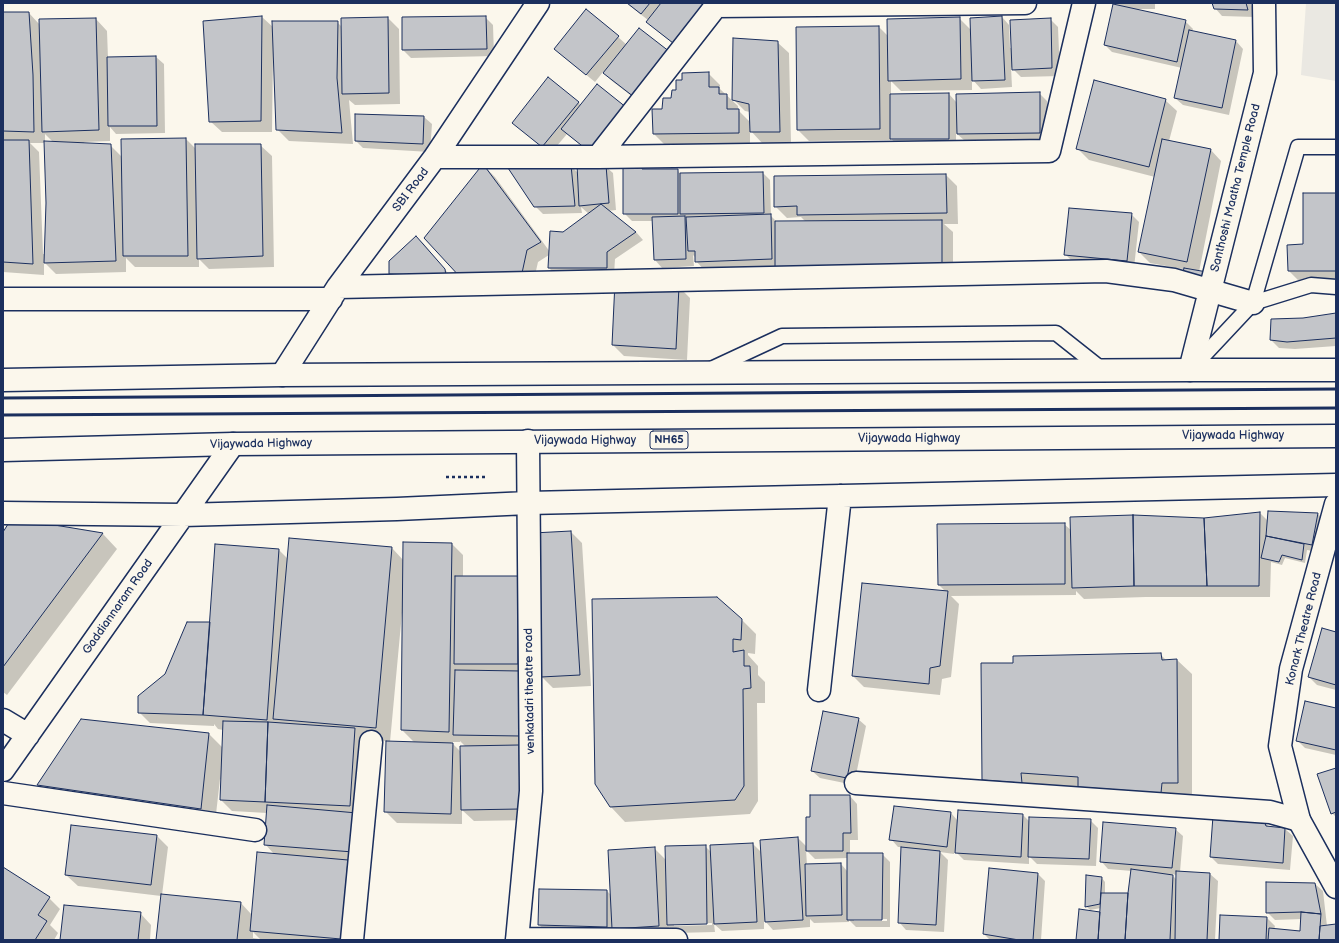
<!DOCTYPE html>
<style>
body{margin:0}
#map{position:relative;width:1339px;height:943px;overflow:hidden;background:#fbf7ec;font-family:"Balsamiq Sans",sans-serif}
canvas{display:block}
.frame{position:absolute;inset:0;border:4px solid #1b2f5e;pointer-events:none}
</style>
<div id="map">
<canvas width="1339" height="943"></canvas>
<div class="frame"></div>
</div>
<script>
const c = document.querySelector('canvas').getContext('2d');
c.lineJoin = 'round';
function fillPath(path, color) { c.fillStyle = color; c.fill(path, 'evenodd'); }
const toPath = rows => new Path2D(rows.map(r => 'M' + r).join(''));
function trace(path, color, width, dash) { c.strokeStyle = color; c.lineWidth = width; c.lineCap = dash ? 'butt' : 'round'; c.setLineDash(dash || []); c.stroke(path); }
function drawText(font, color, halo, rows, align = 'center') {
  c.font = font + ' "Balsamiq Sans",sans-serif'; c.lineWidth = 3; c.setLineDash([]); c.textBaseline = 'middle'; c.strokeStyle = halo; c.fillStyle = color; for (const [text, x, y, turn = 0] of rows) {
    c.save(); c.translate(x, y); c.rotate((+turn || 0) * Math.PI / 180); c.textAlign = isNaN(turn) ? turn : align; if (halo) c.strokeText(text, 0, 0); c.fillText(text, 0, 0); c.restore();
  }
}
fillPath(toPath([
 [1306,3,1336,3,1336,81,1301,75]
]), '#eae8e2');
fillPath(toPath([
 [626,3,717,3,681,50,655,29,647,22,648,20],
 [1114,3,1155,3,1155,9,1134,9,1185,21,1193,29,1192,32,1236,41,1243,49,1229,115,1183,105,1175,98,1182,68,1112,52,1105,45,1116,6],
 [1213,3,1251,3,1255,17,1222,16,1215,8],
 [3,13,29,13,40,25,96,19,107,31,108,58,156,57,164,64,165,133,116,134,110,127,110,141,84,142,84,144,110,145,122,157,186,139,196,149,260,145,272,156,274,267,209,269,199,259,199,267,135,267,126,258,126,272,56,274,44,262,44,275,3,272],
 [45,134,53,142,45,142],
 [30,143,45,143,47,203,45,254,43,254,39,152],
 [262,17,274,28,337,22,342,27,388,18,399,29,400,104,355,105,349,100,353,144,289,141,277,129,275,55,273,55,272,132,222,132,210,121,204,21],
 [485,17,493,25,494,56,411,58,403,50],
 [1002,17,1009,25,1010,48,1012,48,1050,19,1058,27,1060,76,1021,77,1011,67,1012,87,981,89,972,79,972,90,901,91,891,81,891,95,949,94,957,103,1039,93,1047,101,1048,140,965,141,956,133,956,146,899,146,891,139,891,140,809,141,798,130,879,27,889,37,959,18,971,30],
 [618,37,627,45,642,104,612,81,603,72,595,82,563,56],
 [777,42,789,53,791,143,762,143,750,130,750,144,665,145,654,134,663,110,677,91,708,73,720,85,720,89,738,106,738,110,751,123,750,112,745,111,733,99],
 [1165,100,1177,111,1169,141,1210,149,1221,161,1199,272,1150,263,1139,252,1155,177,1089,160,1077,148],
 [578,102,581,105,599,160,567,134,550,154,513,123],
 [356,115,424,117,432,124,430,152,363,148,356,141],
 [484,166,495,177,550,252,563,233,589,214,581,207,582,213,543,214,535,206,571,166,579,174,605,166,613,173,616,210,608,211,636,232,643,240,615,259,614,275,556,275,549,268,549,255,538,262,533,284,473,289],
 [642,166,646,170,677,170,681,174,763,173,770,180,771,216,777,222,806,222,801,217,787,218,775,206,946,175,957,186,958,224,944,224,953,232,953,278,707,273,696,261,696,258,693,255,694,266,662,268,655,260,653,221,632,221,624,213],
 [1336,194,1336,285,1304,286,1289,271,1304,245],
 [1131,214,1139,222,1134,268,1073,262,1065,254],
 [416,237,424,244,452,278,397,281,390,273],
 [679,287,690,298,687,360,624,356,613,345],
 [1336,314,1336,346,1295,349,1279,348,1271,340,1303,319],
 [1260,513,1268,521,1318,514,1325,521,1319,552,1307,550,1305,563,1285,558,1282,565,1271,562,1270,597,1146,597,1084,599,1076,591,1076,595,951,596,959,604,951,677,942,679,940,695,864,687,853,676,946,592,939,585,1064,524,1072,531,1204,519],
 [13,519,103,534,117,549,7,695,3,692,3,534],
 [571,532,582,543,591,686,553,688,542,677,534,534],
 [452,544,463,555,463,577,518,577,529,588,530,747,519,747,529,757,531,820,474,821,462,810,462,824,397,823,385,811,387,741,366,740,364,863,348,861,359,872,353,940,157,940,161,896,78,886,66,875,157,836,168,847,162,895,240,902,252,915,274,854,265,844,267,813,232,811,221,800,222,780,220,779,215,823,52,799,38,785,209,734,223,748,223,730,218,729,214,724,214,726,150,723,139,712,166,675,211,623,279,550,288,559,392,548,404,561],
 [402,613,403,613,402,730,414,742,390,742],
 [460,741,466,747,461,752,451,742,460,742],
 [253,932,260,939,253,938],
 [741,619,756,634,755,654,748,653,748,655,758,666,758,675,765,682,765,703,757,703,758,801,750,814,625,822,611,807],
 [1336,633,1336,690,1317,685,1309,677],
 [1160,654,1166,660,1177,660,1192,674,1192,797,998,794,983,780,1014,664],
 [1336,709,1336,755,1305,748,1297,740],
 [858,719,866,726,854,785,820,778,812,771],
 [1336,769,1336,817,1332,813],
 [850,796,857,804,858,840,850,840,850,854,882,854,890,862,890,927,856,927,849,920,849,922,814,923,810,919,810,927,773,930,764,920,764,929,722,931,714,924,715,932,675,933,669,927,670,937,547,932,539,925,607,891,612,896,654,848,666,860,705,846,711,852,753,844,761,852,761,841,798,838,807,847,811,818],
 [806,850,815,859,848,858,848,872,841,864,807,865],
 [854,919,887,919,887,921,854,921],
 [712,923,712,925,674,926,674,924],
 [951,813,958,821,1023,815,1030,822,1090,820,1098,828,1096,866,1037,864,1029,856,1029,864,964,860,955,851,954,854,940,852,948,860,944,932,906,930,899,922,902,847,898,847,891,839],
 [1264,822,1269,827,1285,829,1293,836,1290,870,1218,864,1211,857],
 [1175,829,1183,836,1180,872,1210,874,1218,881,1215,940,1077,940,1101,914,1101,908,1090,910,1086,906,1102,878,1105,882,1105,894,1129,894,1132,871,1108,869,1101,861],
 [1171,874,1177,875,1177,880],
 [3,868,49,898,60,909,50,925,58,933,54,940,3,940],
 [1038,874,1045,881,1041,940,990,940,984,934],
 [1315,884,1323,891,1327,926,1336,925,1336,940,1220,940,1221,916,1267,918,1275,926,1274,930,1301,932,1302,919,1275,920,1267,912],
 [140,913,151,925,150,940,61,940]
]), '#0003');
const building = toPath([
 [627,3,650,3,641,14,627,3],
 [661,3,704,3,673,43,646,22,661,3],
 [1212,3,1246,3,1248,10,1214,9,1212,3],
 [1113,4,1186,20,1177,62,1104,45,1113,4],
 [586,9,619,36,586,75,554,49,586,9],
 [3,12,29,12,33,75,34,132,3,131,3,12],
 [262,16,261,121,209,122,203,21,262,16],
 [486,16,487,49,402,50,402,17,486,16],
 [1002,16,1005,80,972,81,970,18,1002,16],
 [388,17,389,93,342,94,341,18,388,17],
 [960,17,961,79,888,81,887,19,960,17],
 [96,18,99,130,42,132,39,19,96,18],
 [1051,18,1052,68,1012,70,1010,20,1051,18],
 [272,21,338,21,337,78,342,133,276,130,272,21],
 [879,26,880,129,797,130,796,27,879,26],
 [639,28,670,52,634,97,603,73,639,28],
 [1189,30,1236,40,1222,108,1174,98,1189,30],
 [733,38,778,41,780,132,750,132,749,104,732,100,733,38],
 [156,56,157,126,108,126,107,57,156,56],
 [709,72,709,87,719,87,719,94,727,94,727,109,739,109,739,133,653,134,652,109,662,109,663,98,671,98,672,90,676,90,676,80,682,80,682,73,709,72],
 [548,77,579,102,542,147,512,123,548,77],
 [1094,80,1166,99,1149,167,1076,149,1094,80],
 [597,84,627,108,591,153,561,129,597,84],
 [1040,92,1040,133,957,134,956,94,1040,92],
 [949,93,949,139,890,139,890,94,949,93],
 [355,114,424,116,423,144,355,141,355,114],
 [186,138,188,256,123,256,121,139,186,138],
 [1162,139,1211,149,1187,262,1138,252,1162,139],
 [3,140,29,140,33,264,3,262,3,140],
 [44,141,111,144,116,261,44,263,46,203,44,141],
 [195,144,261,144,263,256,197,259,195,144],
 [504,162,571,165,575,206,534,207,504,162],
 [483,164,541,242,527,250,522,273,461,278,424,238,483,164],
 [577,164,606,165,609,203,579,206,577,164],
 [623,165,642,165,642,169,678,169,678,214,623,214,623,165],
 [763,172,764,213,680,214,680,173,763,172],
 [946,174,947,213,797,215,797,206,774,207,774,176,946,174],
 [1303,193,1336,193,1336,271,1288,271,1287,245,1303,244,1303,193],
 [601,204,636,232,607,252,607,268,548,268,550,231,563,232,601,204],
 [1069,208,1132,213,1127,261,1064,255,1069,208],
 [771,214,772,259,695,262,695,251,688,251,686,217,771,214],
 [685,216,686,259,654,260,652,217,685,216],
 [942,220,942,267,775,268,775,221,942,220],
 [416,236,445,269,446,276,389,274,389,261,416,236],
 [1184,268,1207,272,1205,283,1182,277,1184,268],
 [615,282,679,286,676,349,612,345,615,282],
 [1336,313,1336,338,1287,342,1270,340,1271,319,1303,318,1336,313],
 [1268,511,1318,513,1312,545,1266,536,1268,511],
 [1260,512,1259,586,1207,586,1204,518,1260,512],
 [1133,515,1134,586,1072,588,1070,517,1133,515],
 [1133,515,1204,518,1207,586,1134,586,1133,515],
 [12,518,103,533,3,667,3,532,12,518],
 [1065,523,1065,584,938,585,937,524,1065,523],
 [571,531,580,675,541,677,533,533,571,531],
 [1266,536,1304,544,1302,560,1282,555,1279,562,1261,558,1266,536],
 [289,538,392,547,376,728,273,719,289,538],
 [403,542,452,543,449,732,401,730,403,542],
 [215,544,279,549,267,720,203,715,215,544],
 [455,576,518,576,518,664,454,664,455,576],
 [862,583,948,591,940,666,930,668,929,684,852,676,862,583],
 [717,597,742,619,741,640,733,639,733,652,744,650,744,666,750,666,751,688,743,689,744,786,735,800,610,807,595,784,592,599,717,597],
 [187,622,210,622,203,715,138,713,138,696,165,674,187,622],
 [1322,628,1336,632,1336,685,1308,677,1322,628],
 [1161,653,1162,660,1177,659,1178,783,1162,783,1161,793,1078,787,1078,777,1021,773,1022,783,982,780,981,663,1013,663,1013,656,1161,653],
 [455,670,521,671,520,736,453,735,455,670],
 [1305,701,1336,708,1336,750,1296,741,1305,701],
 [823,711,859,718,847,778,811,771,823,711],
 [81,719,209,733,201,809,37,785,81,719],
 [223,721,268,722,265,802,220,800,223,721],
 [268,722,355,728,350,806,265,802,268,722],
 [386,741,453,743,451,814,384,812,386,741],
 [519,745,520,809,461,810,460,746,519,745],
 [1336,768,1336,812,1331,814,1317,774,1336,768],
 [810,795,850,795,851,833,843,833,843,851,806,851,806,817,810,817,810,795],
 [267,805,357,813,353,852,264,845,267,805],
 [894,806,951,812,947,847,889,840,894,806],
 [958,810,1023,814,1021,857,955,853,958,810],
 [1213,816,1264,821,1266,826,1285,828,1283,863,1210,857,1213,816],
 [1029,817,1091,819,1089,859,1028,857,1029,817],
 [1103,822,1176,828,1172,868,1100,862,1103,822],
 [71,825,157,835,151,885,65,875,71,825],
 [798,837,803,920,765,922,760,840,798,837],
 [753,843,757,922,714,924,710,845,753,843],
 [706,845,707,924,667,925,665,846,706,845],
 [655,847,659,926,612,929,608,850,655,847],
 [901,847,940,851,936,925,898,923,901,847],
 [257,852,348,860,341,939,250,931,257,852],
 [847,853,883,853,882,920,847,920,847,853],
 [841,863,842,915,806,916,805,864,841,863],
 [3,867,50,897,38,915,47,921,35,940,3,940,3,867],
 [989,868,1038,873,1033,940,1019,940,983,934,989,868],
 [1131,869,1173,875,1170,940,1125,940,1128,893,1131,869],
 [1176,871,1210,873,1207,940,1175,940,1176,871],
 [1086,875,1102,877,1100,904,1085,907,1086,875],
 [1266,882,1315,883,1321,914,1301,912,1266,913,1266,882],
 [539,889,607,890,607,927,538,925,539,889],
 [1101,893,1128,893,1125,940,1098,940,1101,893],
 [161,894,241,902,237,940,156,940,161,894],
 [64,905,141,912,138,940,60,940,64,905],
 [1079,909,1100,912,1098,940,1076,940,1079,909],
 [1301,912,1321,914,1319,940,1268,940,1269,928,1300,931,1301,912],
 [1220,915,1267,917,1266,940,1219,940,1220,915],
 [1336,924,1336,940,1319,940,1320,926,1336,924]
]);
fillPath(building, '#c3c5c9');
trace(building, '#1b2f5e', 1);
const lane = toPath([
 [1253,303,1298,147,1336,147],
 [1193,367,1253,303,1311,285,1336,287],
 [711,369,782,336,1056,333,1104,371]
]);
const street = toPath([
 [435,157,598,157,1049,151,1084,3],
 [598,157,716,6,1025,3],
 [338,287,1106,271,1174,280,1253,303],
 [3,299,331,299],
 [1190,370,1265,73,1264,3],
 [282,375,338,287,435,157,538,3],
 [3,513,183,515,397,509,528,503,1336,485],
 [819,690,840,496],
 [3,720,28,735],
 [3,770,233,444],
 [856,783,1270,812,1299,820],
 [3,793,255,830],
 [517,939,676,940],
 [352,940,371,742],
 [517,940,531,791,528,441]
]);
const secondary = toPath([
 [1336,504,1291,669,1280,746,1299,820,1336,887]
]);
const highway = toPath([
 [3,380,282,375,1190,370,1336,370],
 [3,450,233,444,1336,436]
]);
trace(lane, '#1b2f5e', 17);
trace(street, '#1b2f5e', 25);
trace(secondary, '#1b2f5e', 25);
trace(highway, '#1b2f5e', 25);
trace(toPath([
 [446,477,488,477]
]), '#1b2f5e', 2.5, [3, 3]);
trace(lane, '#fbf7ec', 14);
trace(street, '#fbf7ec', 22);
trace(secondary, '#fbf7ec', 22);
trace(highway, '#fbf7ec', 22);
trace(toPath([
 [3,398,1336,389],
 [3,415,1336,408]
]), '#1b2f5e', 3);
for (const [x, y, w] of [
 [669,440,38]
]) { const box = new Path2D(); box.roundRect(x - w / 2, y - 9, w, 18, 3); c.fillStyle = '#fbf7ec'; c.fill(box); trace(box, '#1b2f5e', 1); }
drawText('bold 11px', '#1b2f5e', null, [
 ["NH65",669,440]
]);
drawText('12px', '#1b2f5e', '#fbf7ec', [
 ["Santhoshi Maatha Temple Road",1236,188,-76],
 ["SBI Road",411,190,-53],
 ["Vijaywada Highway",1233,436],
 ["Vijaywada Highway",909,439],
 ["Vijaywada Highway",585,441],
 ["Vijaywada Highway",261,444,-1],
 ["Gaddiannaram Road",118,607,-55],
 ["Konark Theatre Road",1304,629,-76],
 ["venkatadri theatre road",530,691,-91]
]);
</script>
